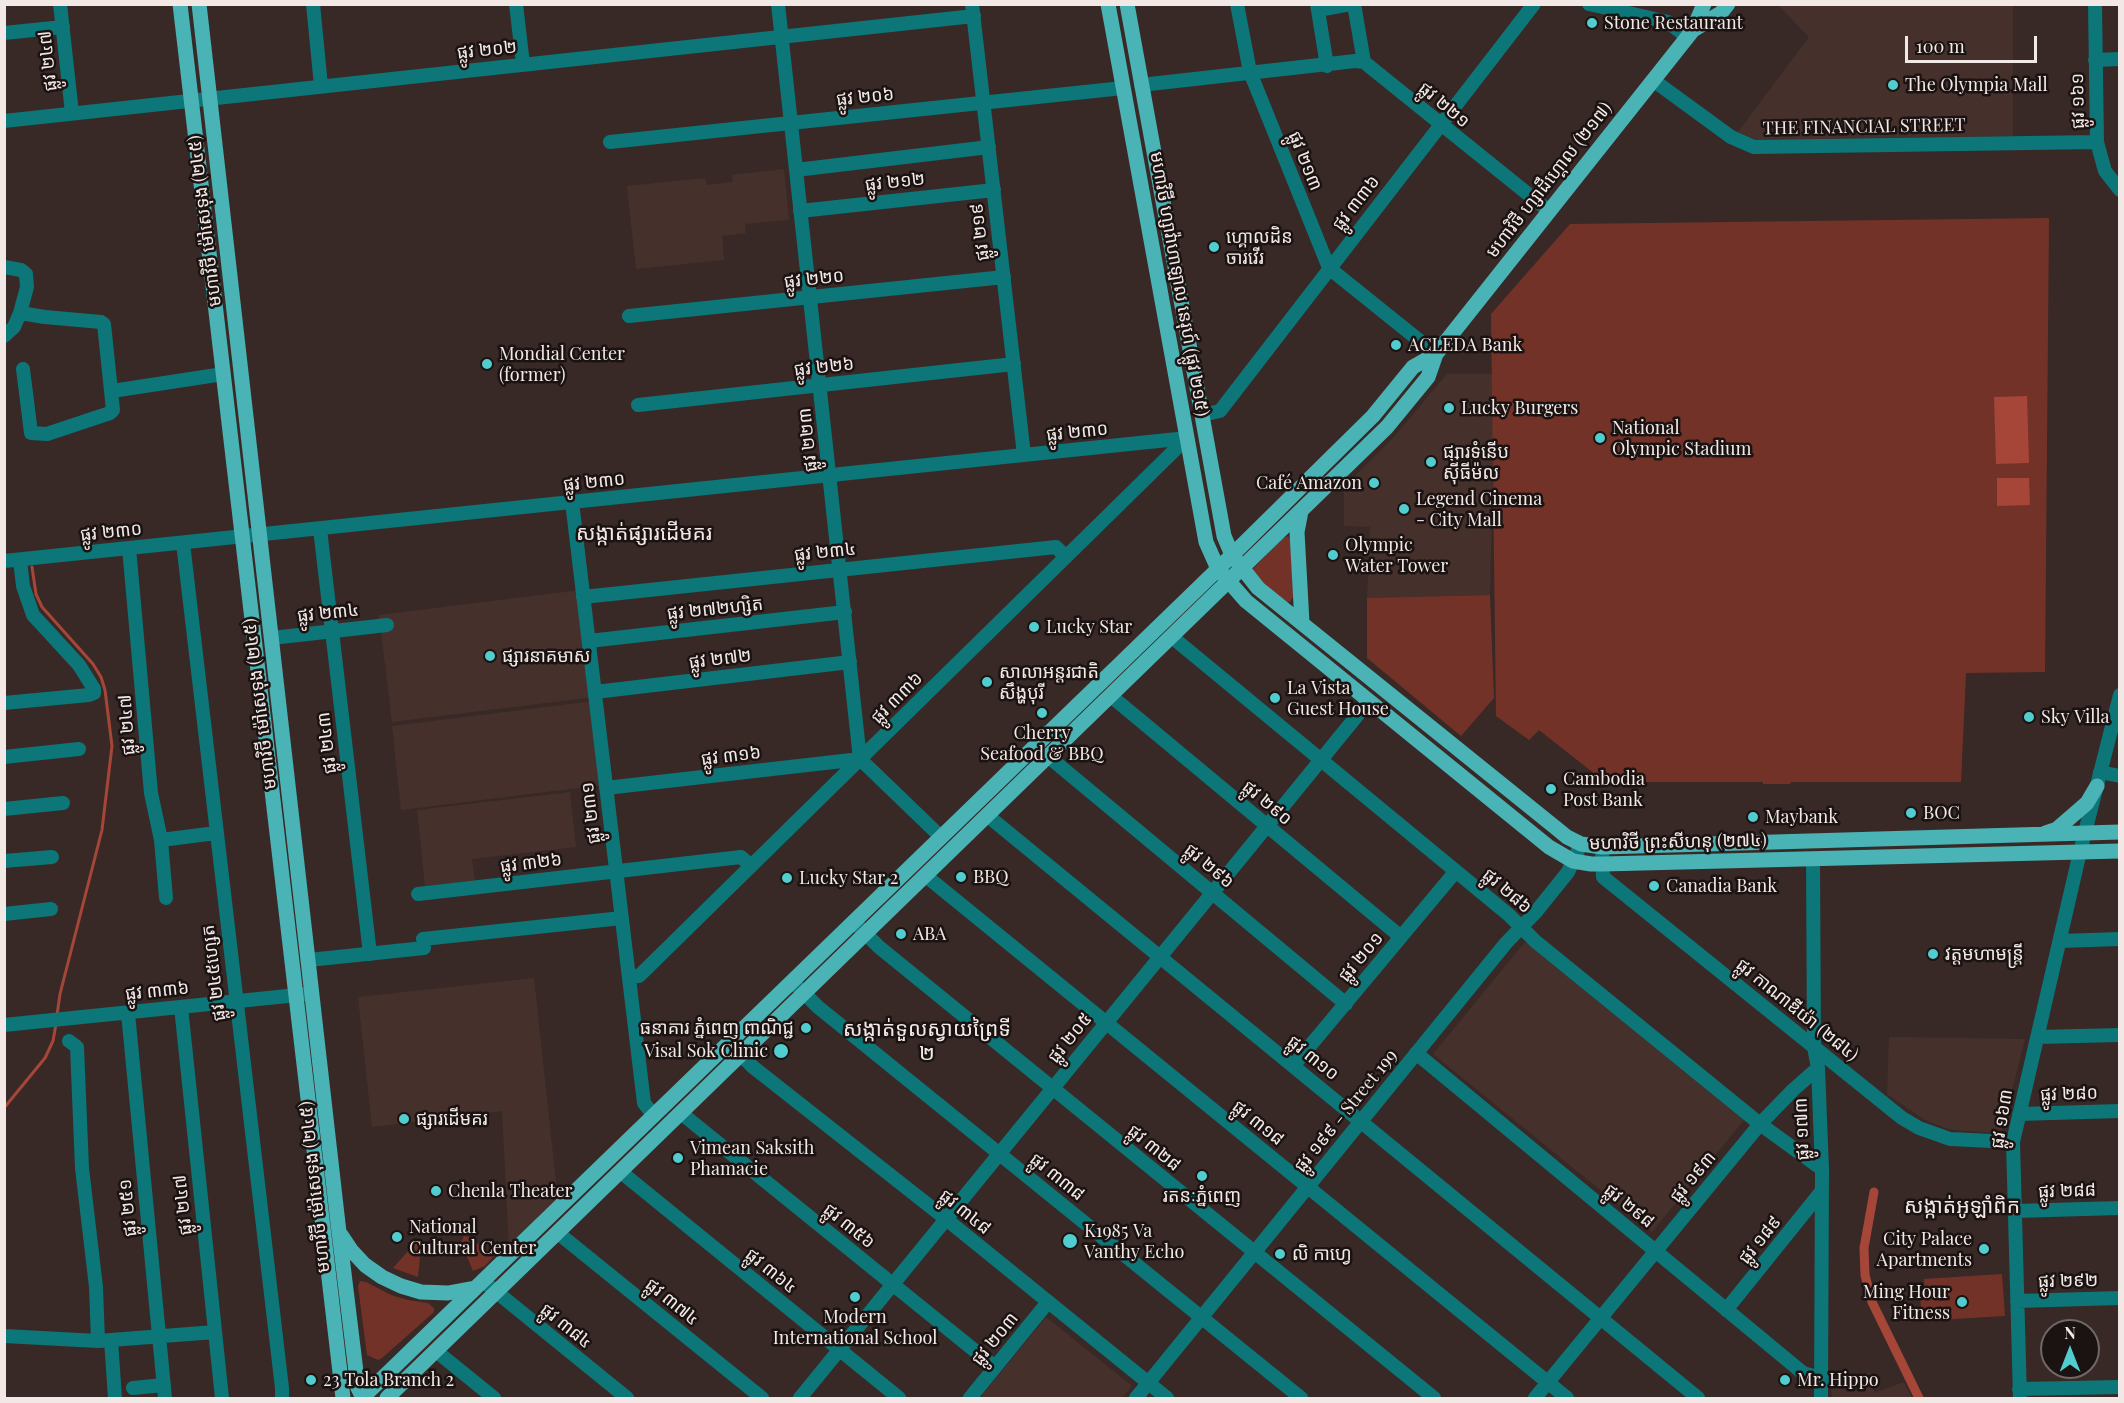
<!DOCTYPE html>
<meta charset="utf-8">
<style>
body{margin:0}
#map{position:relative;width:2124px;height:1403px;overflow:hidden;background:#382926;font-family:"Playfair Display",serif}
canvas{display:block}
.frame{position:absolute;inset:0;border:6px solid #f2e8e6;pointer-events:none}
.north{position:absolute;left:2040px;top:1319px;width:60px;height:60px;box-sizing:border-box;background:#1a1312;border:2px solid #706867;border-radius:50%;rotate:0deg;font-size:16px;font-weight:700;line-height:24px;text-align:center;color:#f2e8e6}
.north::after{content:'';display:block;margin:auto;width:21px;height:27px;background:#52cdcf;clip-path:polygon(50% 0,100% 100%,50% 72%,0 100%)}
.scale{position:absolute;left:1905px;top:36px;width:132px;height:27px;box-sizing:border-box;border:3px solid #f2e8e6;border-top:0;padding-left:8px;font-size:18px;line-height:21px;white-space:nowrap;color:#f2e8e6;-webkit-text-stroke:4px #1a1312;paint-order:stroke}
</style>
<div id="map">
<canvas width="2124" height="1403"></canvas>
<div class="frame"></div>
<div class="north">N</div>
<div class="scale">100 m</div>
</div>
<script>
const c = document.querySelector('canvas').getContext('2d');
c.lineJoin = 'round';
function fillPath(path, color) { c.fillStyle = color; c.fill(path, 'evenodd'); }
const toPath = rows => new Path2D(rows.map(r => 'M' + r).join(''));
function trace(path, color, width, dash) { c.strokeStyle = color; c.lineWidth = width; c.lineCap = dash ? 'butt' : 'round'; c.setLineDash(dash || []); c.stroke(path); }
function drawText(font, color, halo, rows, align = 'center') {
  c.font = font + ' "Playfair Display","Noto Sans Khmer",serif'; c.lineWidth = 5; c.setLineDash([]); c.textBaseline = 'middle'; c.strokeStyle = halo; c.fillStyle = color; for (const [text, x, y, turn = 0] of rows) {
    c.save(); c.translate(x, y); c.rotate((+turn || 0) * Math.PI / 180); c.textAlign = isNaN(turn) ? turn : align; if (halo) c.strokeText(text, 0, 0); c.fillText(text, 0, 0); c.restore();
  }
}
fillPath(toPath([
 [1778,5,2013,5,2013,136,1757,140,1738,132,1809,37],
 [784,169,789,220,745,224,746,233,722,236,724,260,636,269,627,186,705,178,707,185,733,182,732,175],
 [1447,374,1495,374,1490,595,1367,598,1370,527,1344,526,1344,487,1394,437],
 [589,589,602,696,392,722,379,615],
 [602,700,611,784,401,810,392,726],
 [570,792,576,847,472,859,475,881,425,886,417,810],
 [1525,942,1744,1120,1652,1232,1433,1054],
 [534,978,558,1201,509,1249,502,1111,372,1127,358,997],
 [1889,1037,2025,1039,2001,1133,1952,1130,1938,1125,1925,1120,1887,1094],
 [1046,1317,1132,1386,1122,1398,980,1398],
 [1871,1373,1874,1393,1904,1382,1912,1398,1832,1398,1830,1378]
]), '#46302c');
fillPath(toPath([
 [2049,218,2045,672,1966,673,1961,782,1791,782,1790,784,1763,784,1763,782,1605,782,1539,730,1529,740,1496,716,1491,314,1570,224],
 [1288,536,1291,540,1293,597,1290,602,1284,601,1265,586,1251,571,1283,538],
 [1490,595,1494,698,1461,736,1367,658,1367,598],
 [464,1236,469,1237,494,1256,485,1266,473,1271,461,1242],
 [417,1241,421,1246,418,1277,393,1268],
 [2002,1274,2005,1316,1901,1322,1900,1310,1921,1308,1920,1296,1925,1296,1924,1279],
 [360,1281,366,1282,391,1295,408,1300,428,1303,434,1308,434,1312,382,1358,378,1360,367,1355,358,1286]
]), '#733228');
fillPath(toPath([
 [2027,396,2029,463,1996,464,1994,397],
 [1997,478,2029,478,2030,505,1997,506]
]), '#a54638');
trace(toPath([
 [32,567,36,594,42,607,93,664,101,677,105,690,112,746,102,830,60,994,57,1015],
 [4,1108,45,1058,53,1041,56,1024]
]), '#a54638', 3);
trace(toPath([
 [1874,1192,1864,1248,1865,1275,1872,1302,1919,1398]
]), '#a54638', 9);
trace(toPath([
 [60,4,72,113],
 [313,4,321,86],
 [516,4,523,64],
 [778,4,860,759,941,837],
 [972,4,1024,455],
 [1237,4,1250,72,1329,268,1436,354],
 [1317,4,1327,66],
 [1354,4,1364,62,1549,211],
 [1589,4,1668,22,1687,37],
 [2095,4,2097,142,2105,171,2120,190],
 [1318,10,1351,4],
 [4,33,63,27],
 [2095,60,2120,59],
 [1653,80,1731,137,1754,147,2097,142],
 [1141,85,1355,61,1364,62],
 [4,121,974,16],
 [610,142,1123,88],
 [796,170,989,147],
 [800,211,994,190],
 [4,267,21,270,26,274,27,287,20,313,14,327,4,336],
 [20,313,45,317,101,322,104,324,113,410,110,413,47,434,31,433,23,369],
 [629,316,1004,277],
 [112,391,223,374],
 [638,405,1014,364],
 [1202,415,1220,411,1534,4],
 [572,502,644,1103,654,1116],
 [320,529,370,954],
 [183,543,282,1388,282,1398],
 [129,548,151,793,161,840,166,898],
 [4,561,1187,438],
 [583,597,1056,547,1066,557],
 [1172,637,1509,915,1535,941,1760,1124,1822,1169],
 [272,638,387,625],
 [589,641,845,612],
 [595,692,850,662],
 [1111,696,1401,937],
 [4,703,89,695,94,693,94,689,79,665,33,615,23,586,20,560],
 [4,757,79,749],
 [1049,757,1346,1004],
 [2100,772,2120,776],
 [606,788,860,759],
 [4,809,63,803],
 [988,816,1698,1398],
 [161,840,216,833],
 [1602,847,1603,877,1902,1118,1919,1128,1950,1139,2013,1142],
 [1813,859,1814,1047,1818,1068,1822,1169,1821,1398],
 [4,861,52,857],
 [926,876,1567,1398],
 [418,894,741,857,751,866],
 [4,914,51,909],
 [858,926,879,947,1434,1398],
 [423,939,622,918],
 [2060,941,2120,939],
 [309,960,424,948],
 [629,977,639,976,1187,438],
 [796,985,818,1007,1301,1398],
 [181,1007,222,1398],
 [128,1013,165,1398],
 [4,1025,307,994],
 [2037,1037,2120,1035],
 [69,1041,77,1047,82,1168,96,1287,98,1341],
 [1416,1053,1803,1373,1823,1379],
 [741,1055,753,1067,946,1219,1167,1398],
 [1294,1065,1456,871],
 [681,1113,995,1367],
 [2019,1114,2120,1111],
 [621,1172,899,1398],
 [2015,1211,2120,1208],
 [558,1233,762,1398],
 [483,1281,627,1398],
 [2017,1301,2120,1298],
 [1726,1310,1821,1192],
 [4,1336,98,1341,215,1332],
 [111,1340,115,1398],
 [436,1351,494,1398],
 [133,1388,164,1385],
 [2019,1389,2120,1387],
 [800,1398,1369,701],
 [970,1398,1048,1302],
 [1136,1398,1506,943,1535,913,1568,872,1581,844],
 [1535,1398,1760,1124,1793,1090,1818,1068],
 [2020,1398,2013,1142,2080,852,2120,695]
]), '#0c7678', 14);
trace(toPath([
 [180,4,343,1398],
 [199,4,339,1232,358,1388,363,1398],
 [1108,4,1206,542,1218,569,1246,601,1549,847,1573,861,1591,864,1603,864,2120,851],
 [1127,4,1224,536,1232,555,1258,588,1556,828,1567,837,1581,844,1602,847,2120,832],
 [1693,30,1721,13,1728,4],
 [1301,511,1297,532,1302,623],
 [2045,833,2057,829,2087,803,2097,786],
 [341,1235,351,1250,365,1265,382,1277,401,1286,421,1292,448,1293,475,1288],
 [362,1398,1218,569,1373,416,1413,367,1436,354],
 [387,1398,1387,427,1428,377,1436,354,1693,30,1704,4]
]), '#49b3b5', 15);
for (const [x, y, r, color] of [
 [1592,23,6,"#52cdcf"],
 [1893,85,6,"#52cdcf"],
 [1214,247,6,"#52cdcf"],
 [1396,345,6,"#52cdcf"],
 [487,364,6,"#52cdcf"],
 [1449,408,6,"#52cdcf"],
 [1600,438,6,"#52cdcf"],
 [1431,462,6,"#52cdcf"],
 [1374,483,6,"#52cdcf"],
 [1404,509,6,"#52cdcf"],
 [1333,555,6,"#52cdcf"],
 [1034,627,6,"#52cdcf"],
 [490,656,6,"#52cdcf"],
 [987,682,6,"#52cdcf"],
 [1275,698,6,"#52cdcf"],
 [1042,713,6,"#52cdcf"],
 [2029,717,6,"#52cdcf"],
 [1551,789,6,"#52cdcf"],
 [1911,813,6,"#52cdcf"],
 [1753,817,6,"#52cdcf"],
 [961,877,6,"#52cdcf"],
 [787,878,6,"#52cdcf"],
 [1654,886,6,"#52cdcf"],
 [901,934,6,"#52cdcf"],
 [1933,954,6,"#52cdcf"],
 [806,1028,6,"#52cdcf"],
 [781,1051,8,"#52cdcf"],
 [404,1119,6,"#52cdcf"],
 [678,1158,6,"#52cdcf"],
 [1202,1176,6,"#52cdcf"],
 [436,1191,6,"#52cdcf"],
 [397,1237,6,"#52cdcf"],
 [1070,1241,8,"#52cdcf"],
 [1984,1249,6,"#52cdcf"],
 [1280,1254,6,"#52cdcf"],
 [855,1297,6,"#52cdcf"],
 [1962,1302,6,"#52cdcf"],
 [311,1380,6,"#52cdcf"],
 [1785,1380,6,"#52cdcf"]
]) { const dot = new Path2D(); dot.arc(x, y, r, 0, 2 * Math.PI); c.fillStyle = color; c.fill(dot); trace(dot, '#1a1312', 2); }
drawText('18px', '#f2e8e6', '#1a1312', [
 ["Stone Restaurant",1604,23],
 ["The Olympia Mall",1905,85],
 ["ហ្គោលដិន",1226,237],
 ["ចារវើរ",1226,258],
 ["ACLEDA Bank",1408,345],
 ["Mondial Center",499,354],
 ["(former)",499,375],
 ["Lucky Burgers",1461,408],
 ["National",1612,428],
 ["Olympic Stadium",1612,449],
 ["ផ្សារទំនើប",1443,452],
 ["ស៊ីធីម៉ល",1443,473],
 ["Café Amazon",1362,483,"right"],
 ["Legend Cinema",1416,499],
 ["- City Mall",1416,520],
 ["Olympic",1345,545],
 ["Water Tower",1345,566],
 ["Lucky Star",1046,627],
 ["ផ្សារនាគមាស",502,656],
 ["សាលាអន្តរជាតិ",999,672],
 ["សឹង្ហបុរី",999,693],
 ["La Vista",1287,688],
 ["Guest House",1287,709],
 ["Sky Villa",2041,717],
 ["Cherry",1042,733,"center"],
 ["Seafood & BBQ",1042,754,"center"],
 ["Cambodia",1563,779],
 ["Post Bank",1563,800],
 ["BOC",1923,813],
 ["Maybank",1765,817],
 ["BBQ",973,877],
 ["Lucky Star 2",799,878],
 ["Canadia Bank",1666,886],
 ["ABA",913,934],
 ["វត្តមហាមន្រ្តី",1945,954],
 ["ធនាគារ ភ្នំពេញ ពាណិជ្ជ",794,1028,"right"],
 ["Visal Sok Clinic",768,1051,"right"],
 ["ផ្សារដើមគរ",416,1119],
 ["Vimean Saksith",690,1148],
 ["Phamacie",690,1169],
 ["Chenla Theater",448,1191],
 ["រតនៈភ្នំពេញ",1202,1196,"center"],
 ["National",409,1227],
 ["Cultural Center",409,1248],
 ["K1985 Va",1084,1231],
 ["Vanthy Echo",1084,1252],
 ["City Palace",1972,1239,"right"],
 ["Apartments",1972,1260,"right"],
 ["លិ កាហ្វេ",1292,1254],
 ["Ming Hour",1950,1292,"right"],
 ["Fitness",1950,1313,"right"],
 ["Modern",855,1317,"center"],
 ["International School",855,1338,"center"],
 ["23 Tola Branch 2",323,1380],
 ["Mr. Hippo",1797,1380]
], 'left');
drawText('18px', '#f2e8e6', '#1a1312', [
 ["ផ្លូវ ២០២",487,50,-6],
 ["ផ្លូវ ២៤៧",48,61,-96],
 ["ផ្លូវ ២០៦",865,97,-6],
 ["ផ្លូវ ១៦១",2078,101,-91],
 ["ផ្លូវ ២២១",1444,105,40],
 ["THE FINANCIAL STREET",1864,127,-1],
 ["ផ្លូវ ២១៣",1305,161,68],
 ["មហាវិថី ហ្សាដឹហ្គោល (២១៧)",1549,180,-52],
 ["ផ្លូវ ២១២",895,182,-6],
 ["ផ្លូវ ៣៣៦",1356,203,-52],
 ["មហាវិថី ម៉ៅសេទុង (២៤៥)",205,221,-97],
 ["ផ្លូវ ២១៩",980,232,-97],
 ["ផ្លូវ ២២០",814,279,-6],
 ["មហាវិថី ហ្សាវ៉ាហាឡាល នេរុហ៍ (ផ្លូវ ២១៥)",1179,284,80],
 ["ផ្លូវ ២២៦",824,367,-6],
 ["ផ្លូវ ២៣០",1077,432,-6],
 ["ផ្លូវ ២២៣",808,440,-96],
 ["ផ្លូវ ២៣០",594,482,-6],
 ["ផ្លូវ ២៣០",111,532,-6],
 ["ផ្លូវ ២៣៤",825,552,-6],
 ["ផ្លូវ ២៧២ហ្សិត",715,609,-6],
 ["ផ្លូវ ២៣៤",328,613,-6],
 ["ផ្លូវ ២៧២",720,659,-7],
 ["ផ្លូវ ៣៣៦",897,698,-45],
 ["មហាវិថី ម៉ៅសេទុង (២៤៥)",260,704,-97],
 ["ផ្លូវ ២៤៧",127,725,-94],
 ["ផ្លូវ ២៤៣",327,743,-97],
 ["ផ្លូវ ៣១៦",731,756,-7],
 ["ផ្លូវ ២៩០",1267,803,40],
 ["ផ្លូវ ២៣១",591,813,-97],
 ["មហាវិថី ព្រះសីហនុ (២៧៤)",1678,842,-1],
 ["ផ្លូវ ៣២៦",531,863,-7],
 ["ផ្លូវ ២៩៦",1209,866,40],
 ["ផ្លូវ ២៨៦",1507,891,41],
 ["ផ្លូវ ២០១",1361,957,-50],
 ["ផ្លូវ ២៤៥ហ្សេត",214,973,-97],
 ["ផ្លូវ ៣៣៦",157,991,-6],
 ["ផ្លូវ កាណាឌីយ៉ា (២៨៤)",1797,1010,39],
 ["ផ្លូវ ២០៥",1070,1038,-51],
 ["ផ្លូវ ៣១០",1313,1058,39],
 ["ផ្លូវ ២៨០",2069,1094,-2],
 ["ផ្លូវ ១៩៩ - Street 199",1346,1111,-51],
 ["ផ្លូវ ១៦៣",2002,1119,-81],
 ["ផ្លូវ ៣១៨",1258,1123,39],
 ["ផ្លូវ ១៧៣",1802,1129,-92],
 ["ផ្លូវ ៣២៨",1154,1148,39],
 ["ផ្លូវ ៣៣៨",1057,1177,39],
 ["ផ្លូវ ១៩៣",1693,1177,-50],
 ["មហាវិថី ម៉ៅសេទុង (២៤៥)",315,1187,-96],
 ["ផ្លូវ ២៨៨",2067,1191,-2],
 ["ផ្លូវ ២៤៧",183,1205,-96],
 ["ផ្លូវ ២៩៨",1629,1206,39],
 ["ផ្លូវ ២៥១",128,1208,-96],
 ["ផ្លូវ ៣៤៨",965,1212,39],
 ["ផ្លូវ ៣៥៦",849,1226,39],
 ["ផ្លូវ ១៨៩",1760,1240,-51],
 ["ផ្លូវ ៣៦៤",771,1271,39],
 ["ផ្លូវ ២៩២",2068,1281,-1],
 ["ផ្លូវ ៣៧៤",672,1302,39],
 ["ផ្លូវ ៣៨៤",566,1326,39],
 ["ផ្លូវ ២០៣",995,1339,-51]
]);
drawText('21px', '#f2e8e6', '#1a1312', [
 ["សង្កាត់ផ្សារដើមគរ",644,533],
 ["សង្កាត់ទួលស្វាយព្រៃទី",927,1029],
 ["២",927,1053],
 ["សង្កាត់អូឡាំពិក",1962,1206]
]);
</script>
